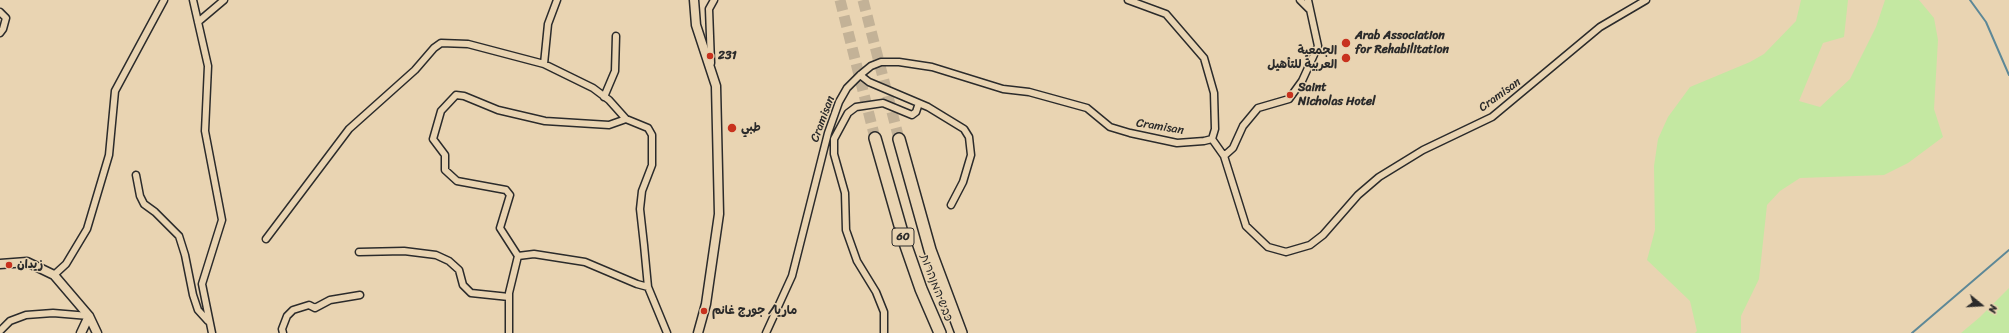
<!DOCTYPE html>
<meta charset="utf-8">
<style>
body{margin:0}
#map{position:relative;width:2009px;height:333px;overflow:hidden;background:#e9d4b2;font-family:Sriracha,sans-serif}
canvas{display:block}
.north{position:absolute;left:1961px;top:285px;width:40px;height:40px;-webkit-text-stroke:3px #e9d4b2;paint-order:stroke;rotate:108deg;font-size:11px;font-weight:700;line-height:16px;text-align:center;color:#2b2b2b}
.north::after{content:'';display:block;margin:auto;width:14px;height:18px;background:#2b2b2b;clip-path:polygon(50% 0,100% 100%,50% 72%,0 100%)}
</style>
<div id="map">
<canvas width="2009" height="333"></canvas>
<div class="north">N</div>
</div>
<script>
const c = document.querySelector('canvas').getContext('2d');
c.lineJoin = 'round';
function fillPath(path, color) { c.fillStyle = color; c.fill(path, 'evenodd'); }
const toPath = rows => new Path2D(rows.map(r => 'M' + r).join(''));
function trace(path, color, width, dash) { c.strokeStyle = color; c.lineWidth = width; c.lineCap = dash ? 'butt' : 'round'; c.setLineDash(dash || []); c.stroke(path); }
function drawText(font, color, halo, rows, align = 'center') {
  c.font = font + ' Sriracha,"Playpen Sans Arabic","Playpen Sans Hebrew",sans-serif'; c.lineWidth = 3; c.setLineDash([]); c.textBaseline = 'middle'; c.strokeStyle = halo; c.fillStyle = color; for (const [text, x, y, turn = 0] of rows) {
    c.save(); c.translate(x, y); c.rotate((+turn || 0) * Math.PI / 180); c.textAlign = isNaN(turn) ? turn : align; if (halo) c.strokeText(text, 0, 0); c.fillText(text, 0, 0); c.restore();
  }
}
fillPath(toPath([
 [1801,0,1848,0,1844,37,1823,43,1799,101,1820,107,1850,79,1876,27,1885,0,1919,0,1934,18,1938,40,1934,109,1943,137,1908,163,1884,175,1800,178,1780,191,1767,205,1759,279,1741,316,1741,333,1695,333,1697,331,1690,301,1647,260,1655,230,1654,166,1658,139,1668,117,1690,87,1750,62,1764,54,1796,21],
 [2009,288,2009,333,1961,333,1980,317]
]), '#c4e8a2');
trace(toPath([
 [1970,0,1986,22,2009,75],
 [1912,333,2009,250]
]), '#5d8897', 2);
trace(toPath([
 [840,0,875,138],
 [863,0,899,139]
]), '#c3b297', 11, [11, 5.5]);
const street = toPath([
 [193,0,208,66,205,131,222,220,202,284,212,333],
 [1128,0,1166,14,1204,58,1214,93,1215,129,1212,139],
 [1300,0,1309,9],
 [0,12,6,18,3,29,0,33],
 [198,22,224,0],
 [711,63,709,9,714,0],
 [544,64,548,24,557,0],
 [860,75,869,82,928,107,964,129,969,137,971,155,963,182,951,205],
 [604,97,615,71,616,36],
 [1224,156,1233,148,1243,126,1258,108,1289,99,1302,81,1318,46,1308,0],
 [136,175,140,196,144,204,155,212,179,236,185,255,193,295,198,310,208,321],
 [266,239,349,129,415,70,434,48,441,43,468,44,544,64,593,88,609,100,626,119,648,128,652,135,652,165,642,191,640,209,644,245,648,287,667,333],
 [359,252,404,251,436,255,449,261,459,270,463,285,471,293,509,297],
 [518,256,534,254,585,262,637,284,648,287],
 [54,275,66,264,87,229,109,155,115,91,164,0],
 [0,331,10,321,26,315,53,313,89,316],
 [283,333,282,329,287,316,293,310,309,305,315,308,330,300,360,295],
 [509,333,509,293,518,256,500,228,510,195,506,190,457,181,445,170,445,155,433,139,441,111,456,95,464,96,498,110,545,121,609,125,626,119],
 [766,333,792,276,828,133,839,102,847,88,860,75,871,66,881,62,899,62,932,67,1003,89,1029,92,1087,108,1110,127,1130,133,1177,143,1204,141,1212,139,1224,156,1246,226,1268,247,1286,252,1310,245,1323,235,1358,195,1379,177,1423,150,1492,117,1600,27,1646,0],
 [884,333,884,312,876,292,857,261,846,230,845,193,834,154,834,139,848,113,856,107,883,103,912,115,916,112,919,103]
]);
const secondary = toPath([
 [694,0,696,25,716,86,719,214,706,304,698,333],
 [0,264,27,262,54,275,89,316,97,333],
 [81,333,89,316]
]);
const highway = toPath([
 [875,138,905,243,921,289,940,333],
 [899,139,930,250,961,333]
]);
trace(street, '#2b2b2b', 9);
trace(secondary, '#2b2b2b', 11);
trace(highway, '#2b2b2b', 14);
trace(street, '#e9d4b2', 6);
trace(secondary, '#e9d4b2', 8);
trace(highway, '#e9d4b2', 11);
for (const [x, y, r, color] of [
 [1346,43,5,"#c8321e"],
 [710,56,4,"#c8321e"],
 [1346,58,5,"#c8321e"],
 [1290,95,4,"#c8321e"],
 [732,128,5,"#c8321e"],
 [9,265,4,"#c8321e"],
 [704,311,4,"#c8321e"]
]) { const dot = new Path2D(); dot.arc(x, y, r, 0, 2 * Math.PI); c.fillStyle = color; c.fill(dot); trace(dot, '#e9d4b2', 1.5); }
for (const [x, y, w] of [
 [903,237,22]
]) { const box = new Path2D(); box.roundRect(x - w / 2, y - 9, w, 18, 3); c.fillStyle = '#e9d4b2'; c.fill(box); trace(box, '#2b2b2b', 1); }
drawText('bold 11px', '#2b2b2b', null, [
 ["60",903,237]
]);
drawText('bold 12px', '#2b2b2b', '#e9d4b2', [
 ["Arab Association",1355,36],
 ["for Rehabilitation",1355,50],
 ["الجمعية",1337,51,"right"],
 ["العربية للتأهيل",1337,65,"right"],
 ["231",718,56],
 ["Saint",1298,88],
 ["Nicholas Hotel",1298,102],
 ["طبي",741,128],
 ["زيدان",17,265],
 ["ماريا/ جورج غانم",712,311]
], 'left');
drawText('12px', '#2b2b2b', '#e9d4b2', [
 ["Cramisan",1500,95,-36],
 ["Cramisan",823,119,-70],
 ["Cramisan",1160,127,9],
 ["כביש המנהרות",936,288,69]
]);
</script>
